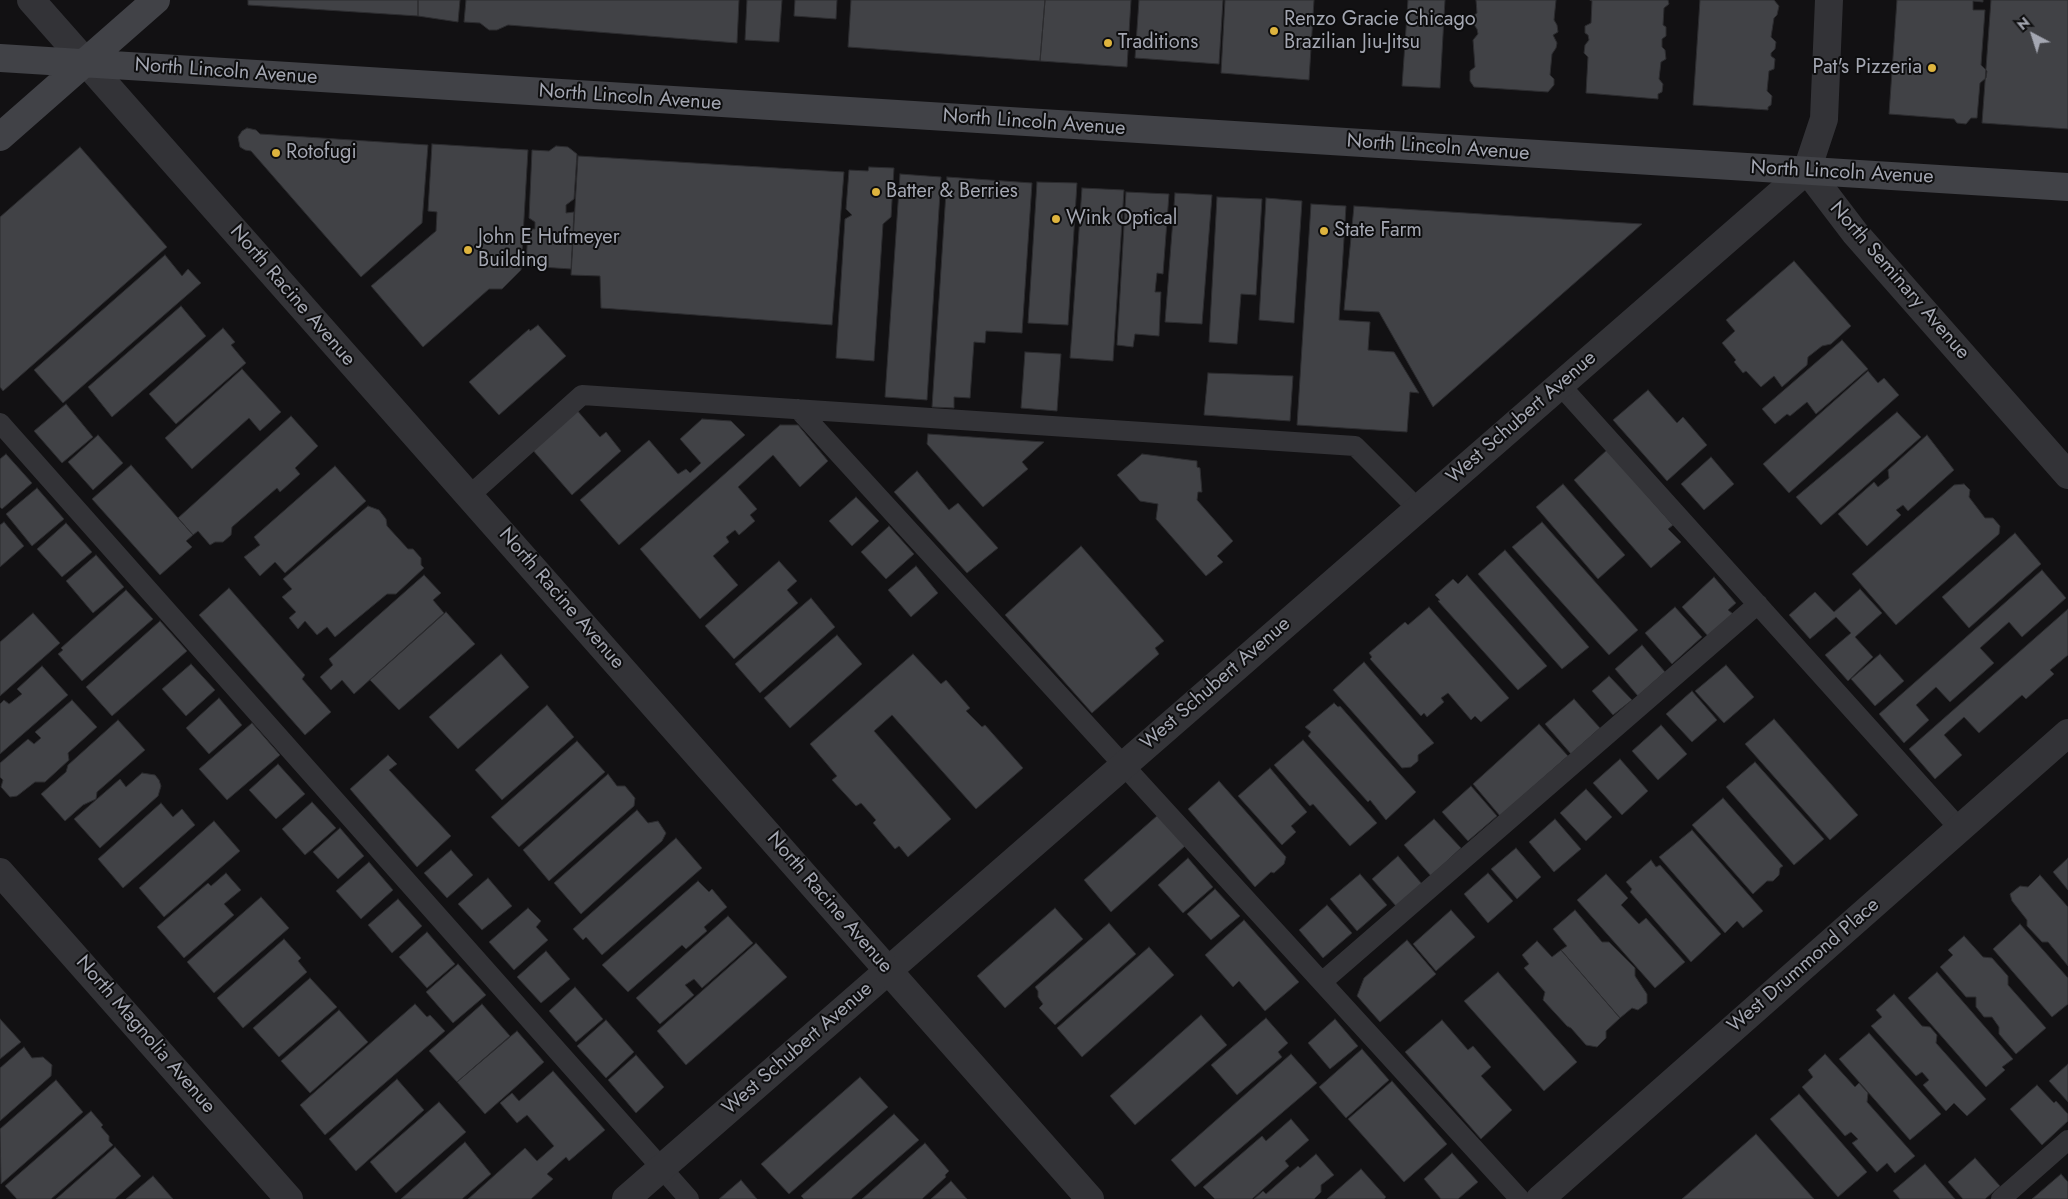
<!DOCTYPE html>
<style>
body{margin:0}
#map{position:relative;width:2068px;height:1199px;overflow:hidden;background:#121113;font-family:Jost,sans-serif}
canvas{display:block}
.north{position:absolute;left:2008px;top:10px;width:50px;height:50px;-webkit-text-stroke:4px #0d0d0e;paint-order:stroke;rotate:320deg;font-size:14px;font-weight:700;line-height:20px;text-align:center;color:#a4a7b2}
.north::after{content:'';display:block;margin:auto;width:18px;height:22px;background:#a4a7b2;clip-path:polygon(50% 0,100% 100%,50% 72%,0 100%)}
</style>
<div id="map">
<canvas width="2068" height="1199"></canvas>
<div class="north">N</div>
</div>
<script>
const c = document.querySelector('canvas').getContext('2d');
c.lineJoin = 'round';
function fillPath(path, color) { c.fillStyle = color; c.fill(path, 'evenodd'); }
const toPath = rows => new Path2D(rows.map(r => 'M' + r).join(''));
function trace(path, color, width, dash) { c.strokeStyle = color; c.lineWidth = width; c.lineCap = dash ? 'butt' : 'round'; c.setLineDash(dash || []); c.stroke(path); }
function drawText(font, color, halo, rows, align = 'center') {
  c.font = font + ' Jost,sans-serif'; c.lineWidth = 4; c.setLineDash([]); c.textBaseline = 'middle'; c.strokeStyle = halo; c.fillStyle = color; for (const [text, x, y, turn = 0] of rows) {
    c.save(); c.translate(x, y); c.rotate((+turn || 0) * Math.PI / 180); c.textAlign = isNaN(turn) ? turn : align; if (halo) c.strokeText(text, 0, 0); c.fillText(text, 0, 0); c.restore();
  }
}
const building = toPath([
 [248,0,418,0,418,16,248,5,248,0],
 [418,0,460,0,458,22,418,16,418,0],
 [466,0,739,0,737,43,508,25,497,30,489,30,480,23,464,22,466,0],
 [747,0,782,0,779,42,745,40,747,0],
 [795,0,837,0,836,19,794,16,795,0],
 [851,0,1045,0,1040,61,848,47,851,0],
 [1045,0,1131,0,1127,67,1040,61,1045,0],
 [1139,0,1223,0,1219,64,1135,58,1139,0],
 [1225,0,1314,0,1309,80,1221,73,1225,0],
 [1408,0,1445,0,1440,88,1402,86,1408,0],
 [1476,0,1556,0,1554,20,1557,25,1558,32,1553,35,1557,43,1556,48,1552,54,1550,75,1554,79,1554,85,1548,92,1474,87,1470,81,1470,71,1475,67,1473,40,1478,34,1477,29,1472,22,1473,16,1477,13,1476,0],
 [1590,0,1668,0,1669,4,1664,8,1663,25,1666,27,1666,36,1662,39,1662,47,1665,50,1666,59,1661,62,1659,79,1663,84,1662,92,1658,94,1658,99,1586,93,1588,57,1584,53,1585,45,1589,40,1588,35,1585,33,1585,26,1591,23,1592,1,1590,0],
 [1700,0,1774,0,1779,6,1777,15,1774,18,1771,37,1776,42,1775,49,1771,53,1771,56,1775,59,1774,69,1769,71,1767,91,1772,96,1771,105,1768,107,1768,110,1693,105,1700,0],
 [1897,0,1983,0,1983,2,1973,1,1973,10,1985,10,1981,65,1987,71,1986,78,1980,83,1977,118,1971,118,1966,124,1957,123,1954,119,1889,114,1897,0],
 [1991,0,2068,0,2068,129,1982,123,1991,0],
 [247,128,256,130,260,134,428,145,422,223,361,277,251,151,245,150,240,147,238,137,242,131,247,128],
 [432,144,528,150,521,270,502,289,489,289,423,347,371,286,436,231,437,212,428,211,432,144],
 [556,146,568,147,577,154,574,199,566,205,566,213,574,212,571,269,526,266,528,229,535,229,535,222,529,218,532,150,549,151,556,146],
 [80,147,167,247,3,391,0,387,0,217,80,147],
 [578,156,844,172,832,325,601,308,600,276,571,275,578,156],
 [869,167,894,168,891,217,883,224,874,361,836,358,845,219,852,215,846,209,849,170,868,171,869,167],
 [900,174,941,177,927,400,885,397,900,174],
 [947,177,1032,183,1022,333,986,331,985,343,974,342,970,398,954,397,954,408,932,407,947,177],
 [1037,182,1077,183,1068,325,1028,323,1037,182],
 [1082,188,1124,190,1113,361,1070,358,1082,188],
 [1126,192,1169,194,1163,274,1157,273,1155,292,1161,292,1159,336,1135,334,1133,347,1117,345,1126,192],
 [1175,193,1212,195,1202,324,1165,322,1175,193],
 [1217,197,1262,199,1256,295,1241,294,1237,344,1209,342,1217,197],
 [1266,198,1302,201,1294,323,1259,320,1266,198],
 [1311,204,1346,206,1339,320,1370,322,1368,350,1394,352,1419,393,1410,392,1407,432,1297,425,1311,204],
 [1354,206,1642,224,1433,407,1379,312,1344,310,1354,206],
 [165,255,182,276,188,269,201,283,63,403,34,370,165,255],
 [1794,261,1851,326,1831,344,1822,346,1808,357,1807,365,1782,387,1774,376,1761,387,1746,371,1743,373,1734,362,1736,360,1722,343,1735,331,1726,320,1794,261],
 [181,306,206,336,112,417,88,387,181,306],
 [538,325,566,356,499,415,469,382,529,329,530,331,538,325],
 [223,328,235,342,231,345,246,363,176,424,149,394,223,328],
 [1842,340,1868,369,1816,414,1807,402,1790,416,1787,414,1775,424,1762,409,1842,340],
 [1025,352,1061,354,1057,411,1021,408,1025,352],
 [242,369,281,412,260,431,249,418,192,469,165,438,242,369],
 [1868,371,1878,383,1884,378,1899,395,1789,493,1763,464,1868,371],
 [1208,373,1293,376,1290,421,1204,415,1208,373],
 [1648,390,1677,423,1683,417,1707,445,1667,481,1613,420,1648,390],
 [66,404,93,437,62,463,34,431,66,404],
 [576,409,600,437,606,432,621,451,572,495,531,448,576,409],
 [1897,412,1921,437,1821,525,1796,497,1897,412],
 [291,416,318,446,295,468,300,474,280,492,277,488,232,527,231,535,223,542,215,542,210,545,198,531,193,535,178,518,291,416],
 [702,419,731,421,745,435,619,545,580,500,649,440,678,474,686,469,690,473,701,463,680,439,702,419],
 [780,425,798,425,828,461,800,487,773,455,738,487,757,509,750,515,755,521,739,535,735,530,726,537,729,542,713,556,738,585,700,619,640,549,780,425],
 [928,434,1044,442,1022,462,1028,469,983,507,927,444,928,434],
 [98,435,123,463,93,490,68,462,98,435],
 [1927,435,1954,470,1908,511,1903,505,1896,510,1901,515,1867,546,1838,514,1874,482,1878,487,1889,478,1888,470,1927,435],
 [1607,450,1673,525,1668,529,1681,542,1651,568,1574,480,1607,450],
 [6,454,32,483,2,509,0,507,0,459,6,454],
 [1142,454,1197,461,1197,467,1200,468,1202,492,1198,492,1197,500,1233,541,1217,556,1223,562,1206,576,1156,519,1158,504,1140,501,1117,475,1142,454],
 [1711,457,1734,484,1704,510,1681,484,1711,457],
 [131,465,193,535,186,541,192,547,160,575,92,499,131,465],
 [335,466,366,501,285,573,275,562,260,576,244,557,260,545,254,537,335,466],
 [917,471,949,510,958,503,998,548,967,573,894,492,917,471],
 [1563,484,1625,555,1598,579,1536,507,1563,484],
 [1964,484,1970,490,1969,497,1985,518,1993,518,2000,526,1999,534,1896,625,1852,574,1954,485,1964,484],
 [37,488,64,519,32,546,6,514,37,488],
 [856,497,879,521,852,546,829,521,856,497],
 [368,506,379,510,386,519,387,526,408,549,413,549,421,558,421,565,424,568,396,594,387,594,335,637,327,627,317,635,305,621,298,629,289,618,296,612,282,597,292,589,283,579,368,506],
 [4,522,24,546,0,567,0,525,4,522],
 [1542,522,1638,630,1609,655,1512,547,1542,522],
 [66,523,92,552,62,577,37,549,66,523],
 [889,526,914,554,886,579,861,552,889,526],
 [2015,533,2041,564,1969,628,1942,597,2015,533],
 [1081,546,1164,641,1155,648,1159,654,1092,713,1005,615,1081,546],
 [1505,550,1589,647,1562,669,1478,574,1505,550],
 [96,555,124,587,93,613,66,581,96,555],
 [779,561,797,581,787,590,798,603,734,659,705,626,779,561],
 [916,566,938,593,911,617,888,590,916,566],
 [2042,570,2066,598,2022,637,2009,622,1980,648,1994,663,1950,702,1936,687,1916,705,1929,720,1904,743,1879,714,2042,570],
 [424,575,441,593,433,600,444,613,354,694,342,680,331,690,320,677,333,665,329,659,424,575],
 [1467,575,1547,666,1518,690,1438,601,1440,600,1435,595,1453,579,1458,584,1467,575],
 [1714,577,1736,603,1728,610,1733,614,1708,636,1682,607,1714,577],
 [229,588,305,675,302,679,331,712,305,735,199,615,229,588],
 [1860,589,1882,613,1855,637,1873,657,1848,681,1825,655,1851,633,1836,617,1810,639,1789,615,1815,592,1834,612,1860,589],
 [126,590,153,619,82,681,58,654,63,650,61,648,126,590],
 [811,598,835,627,760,693,735,664,811,598],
 [1429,607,1509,698,1481,722,1475,716,1471,720,1448,693,1441,698,1444,702,1427,717,1424,713,1421,716,1370,659,1372,657,1369,653,1405,622,1408,625,1429,607],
 [1675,607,1702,637,1672,664,1645,633,1675,607],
 [2068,609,2068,655,2050,670,2054,674,2026,699,2022,695,1979,733,1964,717,1944,735,1962,755,1935,779,1909,749,2068,609],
 [446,612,475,644,399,710,370,680,446,612],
 [33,613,60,643,0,696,0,642,33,613],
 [160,621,187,651,112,716,86,687,160,621],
 [837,635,862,664,790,728,764,698,837,635],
 [1642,645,1665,672,1638,696,1615,669,1642,645],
 [501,654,529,687,458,749,429,717,501,654],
 [913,654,941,684,946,680,970,708,966,711,982,727,985,725,1023,768,976,809,892,715,874,731,951,819,908,857,899,846,895,849,873,823,876,820,861,803,856,806,832,780,837,776,810,744,913,654],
 [1880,654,1904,681,1875,706,1851,679,1880,654],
 [1364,662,1434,743,1418,755,1418,761,1411,767,1402,768,1333,690,1364,662],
 [191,664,215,690,186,716,162,689,191,664],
 [1726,665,1754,697,1724,723,1695,691,1726,665],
 [42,666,68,695,0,754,0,704,4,700,9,704,22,694,17,689,42,666],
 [1609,676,1632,700,1613,715,1592,691,1609,676],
 [1692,691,1717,720,1692,742,1666,714,1692,691],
 [219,698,242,725,209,754,186,728,219,698],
 [1574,699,1600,728,1571,754,1545,724,1574,699],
 [72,700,97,727,68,753,69,760,45,782,35,782,17,796,10,797,1,787,3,780,0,777,0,763,28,739,34,744,41,738,35,732,72,700],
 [1334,703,1338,707,1340,706,1416,792,1386,820,1370,800,1368,802,1308,736,1311,732,1305,727,1334,703],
 [547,705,574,737,502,800,475,770,547,705],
 [1774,719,1858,815,1830,840,1745,744,1774,719],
 [118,720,145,750,97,792,96,799,83,805,65,821,41,794,66,772,68,765,118,720],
 [252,723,280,755,227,800,199,769,252,723],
 [1539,724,1568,756,1500,816,1473,784,1539,724],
 [1661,725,1687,754,1658,780,1632,751,1661,725],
 [1303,740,1377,823,1350,846,1313,804,1310,806,1274,765,1303,740],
 [577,741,605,772,519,847,491,817,577,741],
 [388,755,397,764,389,770,451,836,417,867,350,789,388,755],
 [1620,759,1648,791,1622,815,1593,783,1620,759],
 [1755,762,1824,839,1794,865,1726,787,1755,762],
 [278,764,305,794,276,819,249,790,278,764],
 [1270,768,1307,812,1291,826,1296,832,1282,845,1238,796,1270,768],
 [142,773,155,775,159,780,161,786,158,796,100,848,74,819,120,779,126,787,142,773],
 [608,774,617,786,625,786,635,798,634,806,549,881,523,850,608,774],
 [1219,781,1286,857,1284,864,1274,873,1271,872,1255,887,1188,809,1219,781],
 [1471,786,1497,816,1468,841,1442,812,1471,786],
 [1586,789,1612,817,1586,841,1560,813,1586,789],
 [1723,798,1783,866,1780,868,1779,875,1773,881,1767,881,1753,894,1692,825,1723,798],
 [312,802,336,828,305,855,282,829,312,802],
 [161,803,173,817,182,809,195,825,123,888,98,859,161,803],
 [637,810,648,823,658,821,666,833,662,841,581,914,554,883,637,810],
 [1158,815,1185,846,1111,912,1084,880,1158,815],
 [1434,819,1461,848,1431,876,1404,845,1434,819],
 [1555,819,1581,849,1554,872,1529,842,1555,819],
 [214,821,240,851,164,917,139,888,214,821],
 [340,828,364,856,338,879,313,852,340,828],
 [1692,830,1763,911,1743,928,1737,921,1725,933,1659,857,1692,830],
 [676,838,702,868,602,955,586,937,583,940,573,929,676,838],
 [1516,848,1541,877,1517,899,1491,869,1516,848],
 [451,850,473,875,447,898,424,873,451,850],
 [1398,856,1422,884,1396,906,1372,879,1398,856],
 [1188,858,1213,887,1183,913,1158,885,1188,858],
 [2068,858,2068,890,2053,872,2068,858],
 [1651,860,1656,867,1660,865,1721,934,1691,962,1630,892,1632,889,1626,882,1651,860],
 [369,862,393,890,361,919,336,891,369,862],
 [226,873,241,890,224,904,234,915,184,958,157,927,208,883,211,886,226,873],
 [1488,873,1513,901,1488,923,1464,894,1488,873],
 [1360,874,1387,905,1357,931,1330,899,1360,874],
 [1606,874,1628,898,1621,905,1639,924,1646,918,1685,962,1655,988,1577,900,1606,874],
 [2040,875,2068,907,2068,966,2048,942,2042,942,2027,926,2027,920,2012,901,2010,894,2020,886,2028,887,2040,875],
 [488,878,512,906,482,930,458,904,488,878],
 [698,881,709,892,712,889,727,907,704,927,707,931,686,949,682,945,628,992,602,965,698,881],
 [1215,889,1240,916,1211,940,1187,914,1215,889],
 [261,897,289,928,214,993,187,962,261,897],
 [398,899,422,926,392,953,368,925,398,899],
 [1327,905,1352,933,1323,958,1299,930,1327,905],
 [528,908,541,921,536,927,548,940,514,970,489,942,528,908],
 [1055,908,1083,939,1005,1008,977,976,1055,908],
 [1451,910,1475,937,1436,971,1413,944,1451,910],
 [1575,910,1602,942,1609,942,1635,968,1635,976,1647,994,1647,1003,1638,1010,1632,1008,1620,1018,1561,950,1567,946,1553,929,1575,910],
 [728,916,753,943,702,988,694,979,685,985,694,995,660,1024,636,998,728,916],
 [1244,920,1299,982,1265,1011,1239,981,1233,987,1205,955,1244,920],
 [1109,923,1136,954,1055,1025,1039,1008,1043,1004,1038,997,1038,991,1035,987,1109,923],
 [2020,924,2068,978,2068,1004,2052,1017,1993,949,2020,924],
 [427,932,455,964,427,988,399,957,427,932],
 [1964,936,1983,957,1992,958,2008,976,2008,985,2046,1028,2016,1054,1999,1034,1999,1027,1992,1017,1984,1017,1976,1007,1976,997,1966,997,1940,967,1953,955,1948,950,1964,936],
 [284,939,301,958,298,961,307,972,243,1028,217,998,284,939],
 [1407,940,1436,974,1380,1022,1357,996,1364,978,1407,940],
 [1537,941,1552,957,1561,950,1620,1018,1606,1031,1606,1038,1597,1047,1586,1045,1571,1028,1567,1026,1543,1000,1545,992,1524,968,1529,964,1522,955,1537,941],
 [756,943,787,977,686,1065,657,1031,756,943],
 [1149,947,1174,975,1082,1057,1057,1028,1149,947],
 [546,951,570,979,541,1003,517,977,546,951],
 [458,964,486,995,453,1023,426,992,458,964],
 [1498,972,1577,1062,1544,1091,1464,1001,1498,972],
 [1937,972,2013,1059,2002,1067,2005,1070,1986,1087,1908,998,1937,972],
 [310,978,337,1007,279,1057,253,1028,310,978],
 [575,987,603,1019,576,1042,549,1011,575,987],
 [1894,994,1922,1026,1930,1027,1937,1035,1936,1043,1986,1099,1967,1116,1954,1103,1946,1111,1923,1085,1929,1080,1922,1072,1916,1076,1871,1026,1882,1017,1876,1010,1894,994],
 [415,1004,427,1017,430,1015,445,1031,325,1135,300,1105,415,1004],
 [482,1004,510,1036,457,1082,429,1051,482,1004],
 [339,1010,368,1042,310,1093,281,1061,339,1010],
 [1201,1015,1227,1045,1135,1125,1110,1096,1201,1015],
 [1266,1018,1288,1043,1278,1052,1282,1057,1237,1095,1211,1065,1266,1018],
 [0,1019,21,1042,0,1059,0,1019],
 [1335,1019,1358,1046,1330,1069,1308,1043,1335,1019],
 [606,1020,634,1052,606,1078,577,1046,606,1020],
 [1442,1020,1468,1050,1473,1046,1491,1067,1481,1076,1512,1110,1481,1139,1405,1052,1442,1020],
 [517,1031,544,1062,485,1114,457,1082,517,1031],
 [1869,1033,1941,1114,1910,1140,1839,1059,1869,1033],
 [24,1047,32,1058,43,1057,52,1065,51,1076,0,1121,0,1068,24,1047],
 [1362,1049,1389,1080,1346,1118,1319,1087,1362,1049],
 [1291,1054,1317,1083,1195,1187,1171,1160,1291,1054],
 [1825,1054,1855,1087,1859,1083,1868,1093,1867,1102,1915,1156,1895,1173,1887,1163,1877,1172,1852,1143,1858,1139,1851,1132,1845,1136,1802,1087,1813,1077,1808,1070,1825,1054],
 [636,1055,664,1087,636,1113,608,1080,636,1055],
 [2068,1064,2068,1102,2049,1081,2068,1064],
 [553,1071,605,1130,569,1161,566,1157,547,1174,553,1179,531,1199,468,1199,525,1148,537,1161,554,1146,527,1115,517,1123,500,1103,512,1093,519,1101,553,1071],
 [860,1077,888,1107,789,1194,761,1164,860,1077],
 [397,1079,424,1110,356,1171,329,1139,397,1079],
 [56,1080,83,1112,1,1184,0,1129,56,1080],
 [1392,1081,1447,1144,1404,1182,1348,1119,1392,1081],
 [2037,1085,2054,1103,2056,1101,2068,1114,2068,1121,2042,1145,2010,1109,2037,1085],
 [1799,1094,1867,1172,1838,1197,1770,1119,1799,1094],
 [439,1102,466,1132,396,1193,370,1162,439,1102],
 [91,1111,103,1125,101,1127,109,1136,109,1141,113,1145,51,1199,17,1199,5,1186,91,1111],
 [894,1114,919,1140,851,1199,804,1199,801,1196,894,1114],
 [1291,1119,1309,1140,1285,1161,1289,1166,1252,1199,1215,1199,1203,1187,1262,1136,1266,1141,1291,1119],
 [1756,1134,1814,1199,1682,1199,1756,1134],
 [465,1142,491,1174,462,1199,401,1199,465,1142],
 [925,1143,949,1171,945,1175,946,1177,922,1199,862,1199,925,1143],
 [115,1147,141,1176,115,1199,56,1199,115,1147],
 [1452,1153,1478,1182,1458,1199,1441,1199,1424,1179,1452,1153],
 [1316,1154,1334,1175,1321,1185,1321,1192,1314,1199,1254,1199,1263,1191,1266,1194,1298,1166,1300,1168,1316,1154],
 [1975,1158,2000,1186,1985,1199,1963,1199,1948,1182,1975,1158],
 [1925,1164,1955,1199,1900,1199,1893,1191,1925,1164],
 [1361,1169,1386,1197,1384,1199,1327,1199,1361,1169],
 [2061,1174,2068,1182,2068,1199,2032,1199,2061,1174],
 [153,1176,173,1199,126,1199,153,1176],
 [741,1180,757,1199,719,1199,741,1180],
 [951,1181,967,1199,931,1199,951,1181]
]);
fillPath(building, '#414246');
trace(building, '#2c2c2f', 1);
trace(toPath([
 [1560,385,1960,829],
 [798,409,1520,1199],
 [0,423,689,1199],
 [469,496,582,395,1355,446,1418,509],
 [1322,982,1758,604],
 [2001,1199,2068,1140]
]), '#333337', 20);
trace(toPath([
 [1807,170,1855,233,2068,475],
 [0,872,289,1199],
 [626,1199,1807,170,1824,119,1829,0],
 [1540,1199,2068,733]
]), '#333337', 28);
trace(toPath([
 [31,0,1090,1199]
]), '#333337', 28);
trace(toPath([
 [0,58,2068,187],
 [0,137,156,0]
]), '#414247', 28);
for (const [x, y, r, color] of [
 [1274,31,5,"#deb43e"],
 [1108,43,5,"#deb43e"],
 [1932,68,5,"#deb43e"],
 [276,153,5,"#deb43e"],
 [876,192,5,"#deb43e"],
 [1056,219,5,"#deb43e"],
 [1324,231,5,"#deb43e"],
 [468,250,5,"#deb43e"]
]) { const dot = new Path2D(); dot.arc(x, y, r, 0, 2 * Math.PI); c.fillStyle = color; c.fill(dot); trace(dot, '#0d0d0e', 2); }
drawText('20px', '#a4a7b2', '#0d0d0e', [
 ["Renzo Gracie Chicago",1284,20],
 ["Brazilian Jiu-Jitsu",1284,43],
 ["Traditions",1118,43],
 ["Pat's Pizzeria",1922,68,"right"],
 ["Rotofugi",286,153],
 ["Batter & Berries",886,192],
 ["Wink Optical",1066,219],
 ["State Farm",1334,231],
 ["John E Hufmeyer",478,238],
 ["Building",478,261]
], 'left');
drawText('20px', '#a4a7b2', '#0d0d0e', [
 ["North Lincoln Avenue",226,72,4],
 ["North Lincoln Avenue",630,98,4],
 ["North Lincoln Avenue",1034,123,4],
 ["North Lincoln Avenue",1438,148,4],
 ["North Lincoln Avenue",1842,173,3],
 ["North Seminary Avenue",1899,281,49],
 ["North Racine Avenue",292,296,49],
 ["West Schubert Avenue",1522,418,-41],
 ["North Racine Avenue",561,599,49],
 ["West Schubert Avenue",1216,684,-41],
 ["North Racine Avenue",829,903,49],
 ["West Drummond Place",1804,966,-41],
 ["North Magnolia Avenue",145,1035,49],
 ["West Schubert Avenue",798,1049,-41]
]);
</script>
